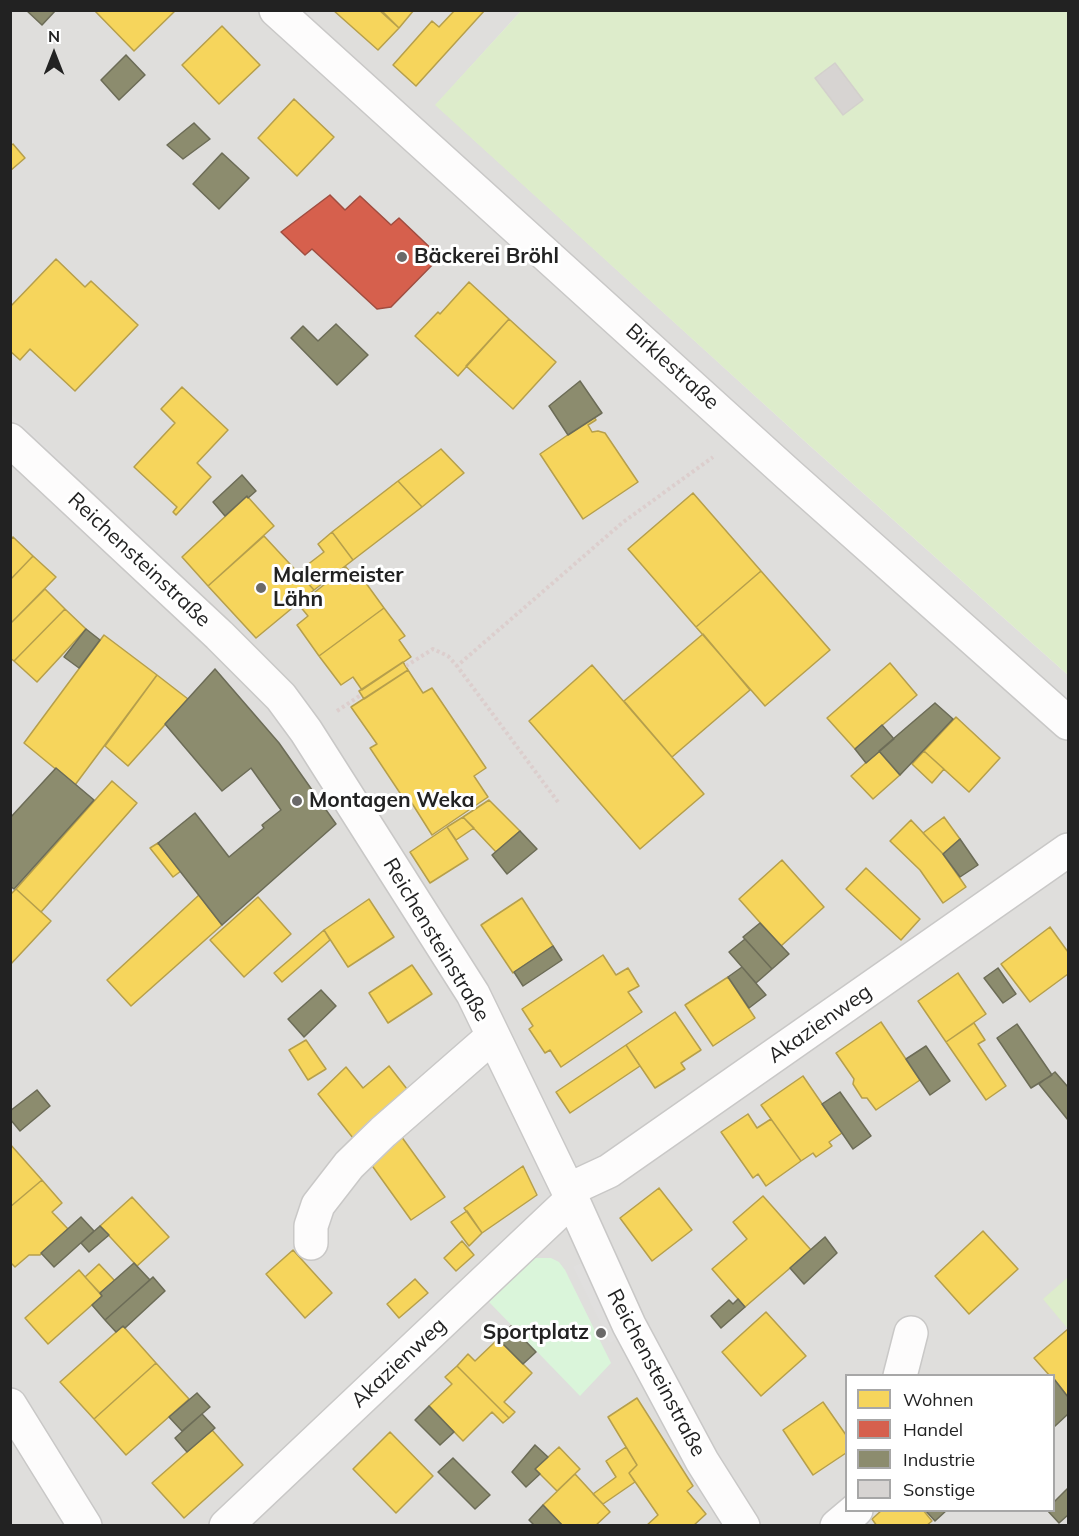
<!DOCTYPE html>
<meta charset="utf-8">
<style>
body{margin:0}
#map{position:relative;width:1079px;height:1536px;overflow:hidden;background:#f0eeeb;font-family:Mulish,sans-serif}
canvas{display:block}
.frame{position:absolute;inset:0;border:12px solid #222;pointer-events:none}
.legend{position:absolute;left:845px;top:1374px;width:210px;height:138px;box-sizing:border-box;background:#fff;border:2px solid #a7a7a7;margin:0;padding:8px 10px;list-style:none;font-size:18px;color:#222}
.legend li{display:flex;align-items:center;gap:12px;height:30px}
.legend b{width:30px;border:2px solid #a7a7a7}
.north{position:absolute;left:24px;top:24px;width:60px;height:60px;-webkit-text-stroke:4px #fff;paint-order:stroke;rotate:0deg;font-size:16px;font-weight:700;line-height:24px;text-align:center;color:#222}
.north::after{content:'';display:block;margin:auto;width:21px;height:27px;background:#222;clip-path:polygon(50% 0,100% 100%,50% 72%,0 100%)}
</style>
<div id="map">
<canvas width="1079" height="1536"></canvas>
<div class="frame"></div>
<ul class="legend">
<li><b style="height:16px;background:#f6d55c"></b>Wohnen</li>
<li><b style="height:16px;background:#d6604d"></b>Handel</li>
<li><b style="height:16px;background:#8c8c6e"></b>Industrie</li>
<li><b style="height:16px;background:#d7d4d2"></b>Sonstige</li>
</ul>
<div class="north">N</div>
</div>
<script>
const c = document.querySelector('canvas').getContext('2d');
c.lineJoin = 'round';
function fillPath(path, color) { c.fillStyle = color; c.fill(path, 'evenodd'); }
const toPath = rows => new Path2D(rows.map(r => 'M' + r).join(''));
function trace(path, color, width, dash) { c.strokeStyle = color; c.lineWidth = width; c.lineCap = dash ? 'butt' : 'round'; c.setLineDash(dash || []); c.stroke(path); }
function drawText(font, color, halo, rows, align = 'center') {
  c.font = font + ' Mulish,sans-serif'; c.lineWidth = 6; c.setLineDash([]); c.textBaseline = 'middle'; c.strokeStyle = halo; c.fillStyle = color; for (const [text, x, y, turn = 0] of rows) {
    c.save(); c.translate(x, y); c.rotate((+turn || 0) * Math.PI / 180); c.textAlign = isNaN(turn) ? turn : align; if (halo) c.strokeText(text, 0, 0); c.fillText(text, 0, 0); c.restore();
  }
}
fillPath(toPath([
 [10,11,521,11,436,105,809,445,1068,675,1068,1525,11,1525],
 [846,1376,1054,1376,1054,1510,846,1510]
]), '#dfdedc');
fillPath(toPath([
 [521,11,1068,11,1068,675,809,445,435,105],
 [1068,1277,1068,1329,1043,1299]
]), '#ddeccb');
fillPath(toPath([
 [535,1258,551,1258,559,1262,565,1270,611,1363,580,1396,489,1302]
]), '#daf5da');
fillPath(toPath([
 [10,413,84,481,75,491,11,431],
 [584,1262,621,1337,610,1343,573,1267]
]), '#e0dfde');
const homes = toPath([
 [94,10,176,10,134,51,94,10],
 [333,10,379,10,399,28,378,50,333,10],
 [381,10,414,10,399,28,381,10],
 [455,10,485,10,416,86,393,65,432,21,439,27,455,10],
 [222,26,260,65,219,104,182,65,222,26],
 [294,99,334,137,297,176,258,138,294,99],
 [13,144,25,158,10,171,10,146,13,144],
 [56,259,85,287,91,281,138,325,75,391,30,349,20,360,10,351,10,307,56,259],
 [469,282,509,319,458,376,415,336,438,312,440,314,469,282],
 [509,319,556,362,513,409,466,366,509,319],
 [182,387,228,430,197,463,211,477,176,515,173,512,177,507,134,467,175,423,161,409,182,387],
 [594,417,596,420,588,425,592,432,598,431,605,433,638,482,583,519,540,454,594,417],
 [441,449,464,473,422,507,398,481,441,449],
 [398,481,422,507,353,560,332,532,398,481],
 [693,493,761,571,696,627,628,549,693,493],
 [247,496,274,526,208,586,182,557,247,496],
 [332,532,353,560,314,590,298,572,324,552,318,544,332,532],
 [264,536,314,590,256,638,208,586,264,536],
 [13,537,33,556,10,580,10,540,13,537],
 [33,556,56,577,10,624,10,580,33,556],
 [346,567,358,583,363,579,384,608,319,656,297,625,308,616,299,605,346,567],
 [761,571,830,650,765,706,696,627,761,571],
 [45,589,65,609,14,661,10,658,10,624,45,589],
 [384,608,405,636,399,640,411,657,362,690,353,677,341,685,319,656,384,608],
 [65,609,86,629,37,682,14,661,65,609],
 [703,634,750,690,672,757,624,701,703,634],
 [104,635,157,675,75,785,24,743,104,635],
 [403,662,408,670,364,699,359,691,403,662],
 [890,663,917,695,855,749,827,718,890,663],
 [592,665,704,794,640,849,529,721,592,665],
 [408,670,423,693,432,688,486,768,474,776,488,797,432,835,408,797,404,799,370,748,377,744,351,707,408,670],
 [157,675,188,699,128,766,105,746,157,675],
 [956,717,1000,758,969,792,924,751,956,717],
 [879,751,900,775,873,799,851,776,879,751],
 [924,751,944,769,932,783,912,764,924,751],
 [112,781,137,803,41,912,16,889,112,781],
 [489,800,520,831,496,852,463,817,489,800],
 [463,817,474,828,456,840,447,827,463,817],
 [944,817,960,839,943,854,923,833,944,817],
 [911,820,943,854,966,887,943,903,920,870,890,841,911,820],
 [447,827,468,859,430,883,410,852,447,827],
 [158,843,181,871,173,877,150,848,158,843],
 [782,860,824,907,781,946,739,899,782,860],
 [866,868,920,919,901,940,846,889,866,868],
 [16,889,51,921,10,965,10,895,16,889],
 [199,895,222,925,131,1006,107,980,199,895],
 [258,897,291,934,244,977,210,940,258,897],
 [522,898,553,946,513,973,481,925,522,898],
 [369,899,394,937,348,967,324,930,369,899],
 [1050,927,1068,952,1068,974,1030,1002,1001,964,1050,927],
 [324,930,330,940,282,982,274,973,324,930],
 [603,955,616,975,628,968,639,986,628,992,642,1012,561,1067,550,1050,545,1053,529,1029,533,1026,522,1009,603,955],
 [412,965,432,994,388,1023,369,993,412,965],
 [958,973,986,1014,946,1042,918,1001,958,973],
 [728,977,755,1018,713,1046,685,1005,728,977],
 [675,1012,701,1050,681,1063,685,1069,655,1088,626,1045,675,1012],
 [881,1022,920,1080,876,1110,867,1098,862,1098,853,1084,854,1079,836,1053,881,1022],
 [974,1023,985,1040,978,1044,1006,1086,986,1100,946,1042,974,1023],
 [306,1040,326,1069,308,1080,289,1050,306,1040],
 [626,1045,640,1066,570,1113,556,1092,626,1045],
 [389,1066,407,1089,353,1138,318,1094,346,1067,363,1088,389,1066],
 [803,1076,842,1133,829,1142,832,1146,816,1157,813,1153,801,1161,761,1105,803,1076],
 [748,1114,757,1128,771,1119,801,1161,766,1186,758,1174,753,1178,721,1132,748,1114],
 [401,1136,445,1197,411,1220,368,1160,401,1136],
 [10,1144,42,1180,10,1207,10,1144],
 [523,1166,537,1195,482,1233,464,1208,523,1166],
 [42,1180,62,1203,52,1212,68,1229,40,1255,29,1255,15,1267,10,1262,10,1207,42,1180],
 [659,1188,692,1230,652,1261,620,1218,659,1188],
 [763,1196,811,1250,745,1307,712,1269,747,1239,733,1222,763,1196],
 [132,1197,169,1237,137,1266,100,1226,132,1197],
 [467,1211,482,1233,469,1246,451,1222,467,1211],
 [983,1231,1018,1269,969,1314,935,1276,983,1231],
 [462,1241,474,1255,456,1271,444,1258,462,1241],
 [293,1250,332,1293,305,1318,266,1274,293,1250],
 [99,1264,115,1281,100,1293,85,1277,99,1264],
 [79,1270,102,1296,48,1344,25,1318,79,1270],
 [415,1279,428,1293,399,1318,387,1304,415,1279],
 [766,1312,806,1356,761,1396,722,1352,766,1312],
 [123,1326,156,1363,94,1419,60,1382,123,1326],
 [1068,1329,1068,1397,1054,1379,1054,1376,1050,1376,1034,1358,1068,1329],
 [498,1339,532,1373,504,1402,515,1412,509,1418,457,1366,468,1354,475,1361,498,1339],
 [156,1363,189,1399,126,1455,94,1419,156,1363],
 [457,1366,509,1418,503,1423,492,1412,463,1441,429,1406,452,1384,445,1377,457,1366],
 [637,1398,693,1486,687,1491,706,1514,693,1526,646,1526,658,1515,629,1473,637,1465,608,1417,637,1398],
 [823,1402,846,1435,846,1453,813,1475,783,1430,823,1402],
 [212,1430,243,1465,184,1518,152,1483,212,1430],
 [390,1432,433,1476,396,1513,353,1469,390,1432],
 [559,1447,580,1469,557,1491,535,1469,559,1447],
 [626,1447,637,1465,629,1473,635,1482,603,1504,593,1494,616,1477,606,1461,626,1447],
 [575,1474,610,1512,595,1526,563,1526,543,1505,575,1474],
 [882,1510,923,1510,932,1521,926,1526,877,1526,872,1519,882,1510]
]);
fillPath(homes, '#f6d55c');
trace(homes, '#b69f4b', 1.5);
const shops = toPath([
 [330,195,345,210,360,196,391,225,399,218,440,257,391,307,377,309,312,249,305,255,281,232,330,195]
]);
fillPath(shops, '#d6604d');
trace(shops, '#a04d40', 1.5);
const industry = toPath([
 [26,10,56,10,42,25,26,10],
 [126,55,145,75,119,100,101,80,126,55],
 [194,123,210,139,183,159,167,145,194,123],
 [222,153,249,178,219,209,193,184,222,153],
 [336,324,368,355,337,385,291,338,303,326,318,341,336,324],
 [580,381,602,413,568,435,549,406,580,381],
 [242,475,256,491,248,498,247,496,225,516,213,502,242,475],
 [86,629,100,640,79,668,64,657,86,629],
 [215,669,279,743,336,824,222,925,158,843,195,813,229,857,264,828,262,825,281,810,251,768,222,791,165,724,215,669],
 [935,703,953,719,900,775,879,751,935,703],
 [882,725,894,739,866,763,855,749,882,725],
 [56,768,94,800,14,889,10,886,10,818,56,768],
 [520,831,537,849,507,874,492,855,520,831],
 [960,839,978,865,960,877,943,854,960,839],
 [760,923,789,954,772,969,743,937,760,923],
 [745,939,772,969,756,983,729,952,745,939],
 [553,946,562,960,523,986,514,972,553,946],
 [742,967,766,995,749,1008,728,977,742,967],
 [998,968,1016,994,1003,1003,984,978,998,968],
 [321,990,336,1006,304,1037,288,1019,321,990],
 [1017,1024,1052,1075,1031,1088,997,1038,1017,1024],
 [926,1046,950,1081,930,1095,906,1059,926,1046],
 [1055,1072,1068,1087,1068,1120,1039,1084,1055,1072],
 [37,1090,50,1106,20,1131,10,1119,10,1111,37,1090],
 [840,1092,871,1136,853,1149,822,1104,840,1092],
 [81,1217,94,1231,54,1267,41,1253,81,1217],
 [100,1226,109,1235,89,1252,81,1243,100,1226],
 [825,1237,837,1253,804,1284,790,1268,825,1237],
 [134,1263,150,1280,105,1320,92,1305,102,1296,100,1293,134,1263],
 [153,1277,165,1291,125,1328,123,1326,116,1332,105,1320,153,1277],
 [738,1299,745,1307,721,1328,711,1316,729,1300,733,1304,738,1299],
 [511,1326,536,1352,523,1364,498,1339,511,1326],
 [1054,1379,1068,1397,1068,1414,1054,1427,1054,1379],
 [197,1393,210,1407,182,1431,169,1417,197,1393],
 [429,1406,454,1432,440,1445,415,1420,429,1406],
 [202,1414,215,1428,187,1452,175,1438,202,1414],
 [535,1445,548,1457,535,1469,540,1474,526,1487,512,1472,535,1445],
 [453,1458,490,1495,475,1509,438,1472,453,1458],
 [1068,1488,1068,1515,1059,1523,1047,1510,1054,1510,1054,1502,1068,1488],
 [543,1505,563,1526,535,1526,529,1520,543,1505],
 [925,1510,947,1510,935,1521,925,1510]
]);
fillPath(industry, '#8c8c6e');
trace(industry, '#6c6c57', 1.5);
const building = toPath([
 [835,63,863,100,843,115,815,78,835,63]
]);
fillPath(building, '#d7d4d2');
trace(building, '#d3d0cc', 1.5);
const minor = toPath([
 [276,10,788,474,1068,723],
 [10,440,219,635,281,697,306,731,473,994,568,1190,629,1325,702,1461,743,1526],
 [568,1190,609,1171,1068,850],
 [311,1243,311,1226,318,1205,349,1165,383,1132,493,1036],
 [900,1376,911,1333],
 [10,1405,85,1526],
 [226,1526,572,1199],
 [837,1526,856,1510]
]);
trace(minor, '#c9c8c7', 36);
trace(toPath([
 [406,666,433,649,448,656,457,666],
 [337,711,361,695],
 [558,802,457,666,622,523,713,457]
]), '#dccecd', 4, [3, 3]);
trace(minor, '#fdfcfc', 33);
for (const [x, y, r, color] of [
 [402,257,6,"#6a6968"],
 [261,588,6,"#6a6968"],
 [297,801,6,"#6a6968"],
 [601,1333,6,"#6a6968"]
]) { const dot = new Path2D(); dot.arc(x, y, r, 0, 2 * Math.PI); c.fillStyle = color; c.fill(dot); trace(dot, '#fff', 2); }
drawText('bold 21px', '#222', '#fff', [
 ["Bäckerei Bröhl",414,257],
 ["Malermeister",273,576],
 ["Lähn",273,600],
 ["Montagen Weka",309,801],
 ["Sportplatz",589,1333,"right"]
], 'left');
drawText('21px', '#222', '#fff', [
 ["Birklestraße",672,367,42],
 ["Reichensteinstraße",139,560,43],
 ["Reichensteinstraße",436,940,59],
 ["Akazienweg",820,1024,-35],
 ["Akazienweg",399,1363,-43],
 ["Reichensteinstraße",656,1373,62]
]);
</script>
